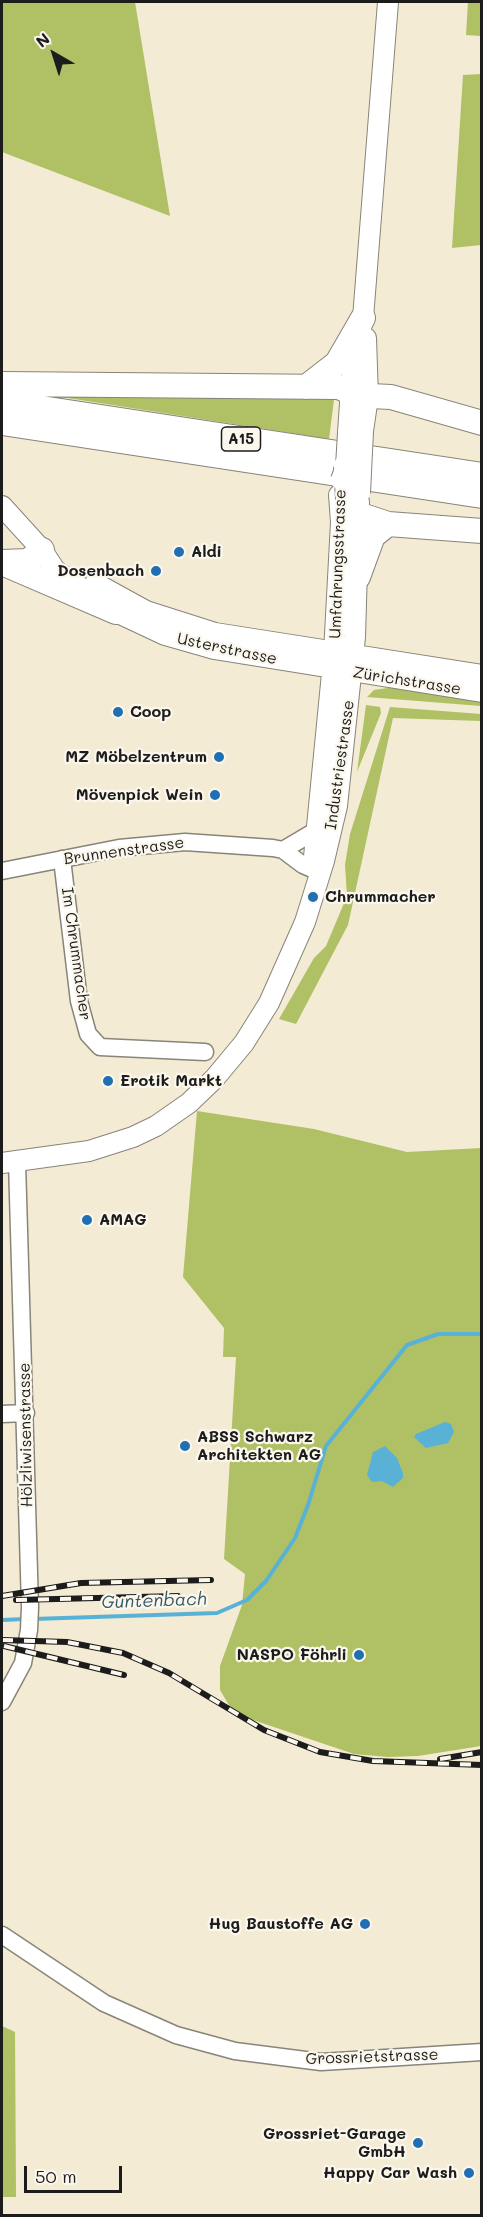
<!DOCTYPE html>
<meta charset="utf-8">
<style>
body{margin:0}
#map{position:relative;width:483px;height:2217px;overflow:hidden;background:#f3ebd4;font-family:Mali,sans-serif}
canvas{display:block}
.frame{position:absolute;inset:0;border:3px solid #1c1c1c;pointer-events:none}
.north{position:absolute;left:24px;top:24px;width:60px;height:60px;-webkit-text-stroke:4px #fbf7ec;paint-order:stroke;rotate:321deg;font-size:16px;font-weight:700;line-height:24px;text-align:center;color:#1c1c1c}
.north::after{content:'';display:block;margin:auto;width:21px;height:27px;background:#1c1c1c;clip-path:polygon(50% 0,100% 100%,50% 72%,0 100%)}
.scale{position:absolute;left:24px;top:2166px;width:98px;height:27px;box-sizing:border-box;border:3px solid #1c1c1c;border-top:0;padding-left:8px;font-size:18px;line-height:21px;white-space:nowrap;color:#1c1c1c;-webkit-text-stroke:4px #fbf7ec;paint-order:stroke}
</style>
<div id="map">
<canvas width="483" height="2217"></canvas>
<div class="frame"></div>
<div class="north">N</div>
<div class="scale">50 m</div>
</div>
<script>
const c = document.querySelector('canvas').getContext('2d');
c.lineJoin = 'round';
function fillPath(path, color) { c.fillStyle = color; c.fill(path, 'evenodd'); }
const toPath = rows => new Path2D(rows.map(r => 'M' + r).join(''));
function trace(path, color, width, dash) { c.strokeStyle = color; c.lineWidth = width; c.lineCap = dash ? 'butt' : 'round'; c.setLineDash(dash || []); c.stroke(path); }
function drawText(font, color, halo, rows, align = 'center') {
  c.font = font + ' Mali,sans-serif'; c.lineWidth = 4.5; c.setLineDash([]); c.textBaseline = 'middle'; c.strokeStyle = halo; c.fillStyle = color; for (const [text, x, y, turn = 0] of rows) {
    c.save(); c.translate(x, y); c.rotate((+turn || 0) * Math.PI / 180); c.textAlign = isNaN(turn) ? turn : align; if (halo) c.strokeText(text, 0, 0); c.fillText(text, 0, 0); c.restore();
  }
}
fillPath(toPath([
 [2,2,135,2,170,216,2,152],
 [468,2,481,2,481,36,466,35],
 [481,74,481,245,452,248,463,75],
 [23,391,335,392,329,439],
 [394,687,481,699,481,706,367,697,374,690],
 [366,705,380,707,381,713,357,772],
 [390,707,481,714,481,721,393,718,348,925,296,1024,279,1019,314,958,326,946,347,896,345,865,350,834],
 [197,1111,314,1129,407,1152,481,1148,481,1746,418,1756,387,1757,354,1754,253,1720,230,1707,220,1690,220,1666,242,1605,245,1574,224,1559,236,1357,223,1357,224,1328,183,1277],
 [2,2026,15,2032,16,2197,2,2197]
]), '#afc164');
fillPath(toPath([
 [445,1422,451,1424,454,1432,448,1443,426,1448,414,1437,416,1434],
 [385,1446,397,1458,403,1473,403,1478,393,1487,382,1481,372,1482,367,1475,373,1452]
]), '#59b1d6');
trace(toPath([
 [33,1619,217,1613,247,1600,266,1581,295,1538,308,1505,326,1446,407,1345,438,1334,482,1334],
 [2,1620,25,1619]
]), '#59b1d6', 4);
const minor = toPath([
 [283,850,317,830],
 [62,859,79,1001,88,1034,100,1047,205,1052],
 [2,871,119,848,185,842,273,848,283,850,303,865,319,872],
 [2,1414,26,1413],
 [2,1702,23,1663,29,1630,30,1607,17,1162],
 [2,1935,104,2003,176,2035,235,2051,321,2062,482,2052]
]);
const major = toPath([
 [363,431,368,397,366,338],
 [348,433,352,374,363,318,388,2],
 [2,506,42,550,55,570,116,612,165,635,214,649,482,692],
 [95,583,146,611,215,633,482,675],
 [314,857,334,653,341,522,339,495],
 [2,1163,89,1151,133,1137,156,1126,189,1103,214,1079,244,1043,269,1003,305,922,324,861,337,806,355,637,359,501]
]);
const highway = toPath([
 [2,384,339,387,348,391,350,395,391,397,482,423],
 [306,387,337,363,363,318],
 [2,402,482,475],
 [2,423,482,496],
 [348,499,350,508,358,514,388,524,482,531],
 [2,562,28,561,42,550],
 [2,563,116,612],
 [358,577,373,536,388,524]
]);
trace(minor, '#888478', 19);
trace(major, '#888478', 22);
trace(highway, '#888478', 26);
trace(minor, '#fff', 16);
trace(major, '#fff', 20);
trace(highway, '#fff', 24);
const rail = toPath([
 [2,1596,81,1583,211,1580],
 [16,1600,178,1596],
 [2,1640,67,1642,123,1653,169,1673,264,1730,320,1752,373,1761,482,1765],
 [4,1646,124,1675],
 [440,1759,482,1752]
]);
trace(rail, '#1c1c1c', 6);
trace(rail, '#fbf7ec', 4, [11]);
const majorBridge = toPath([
 [341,480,346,466,348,433],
 [360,493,363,431]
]);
const highwayBridge = toPath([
 [346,466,348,499]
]);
trace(majorBridge, '#888478', 22, []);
trace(highwayBridge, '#888478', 26, []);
trace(majorBridge, '#fff', 20);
trace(highwayBridge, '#fff', 24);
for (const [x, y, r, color] of [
 [179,552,6,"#1f6fb2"],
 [156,571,6,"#1f6fb2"],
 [118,712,6,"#1f6fb2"],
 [219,757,6,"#1f6fb2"],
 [215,795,6,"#1f6fb2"],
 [313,897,6,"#1f6fb2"],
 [108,1081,6,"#1f6fb2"],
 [87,1220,6,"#1f6fb2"],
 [185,1446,6,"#1f6fb2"],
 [359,1655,6,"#1f6fb2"],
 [365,1924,6,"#1f6fb2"],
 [418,2143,6,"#1f6fb2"],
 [469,2173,6,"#1f6fb2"]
]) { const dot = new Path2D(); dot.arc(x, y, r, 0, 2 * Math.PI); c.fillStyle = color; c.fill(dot); trace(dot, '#fbf7ec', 2); }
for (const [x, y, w] of [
 [241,439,39]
]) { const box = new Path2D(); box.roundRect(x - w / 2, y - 12, w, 24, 4.5); c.fillStyle = '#fbf7ec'; c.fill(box); trace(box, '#1c1c1c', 1.5); }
drawText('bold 15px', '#1c1c1c', null, [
 ["A15",241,439]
]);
drawText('bold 16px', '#1c1c1c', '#fbf7ec', [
 ["Aldi",191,552,"left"],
 ["Dosenbach",144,571],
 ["Coop",130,712,"left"],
 ["MZ Möbelzentrum",207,757],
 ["Mövenpick Wein",203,795],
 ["Chrummacher",325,897,"left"],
 ["Erotik Markt",120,1081,"left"],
 ["AMAG",99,1220,"left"],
 ["ABSS Schwarz",197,1437,"left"],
 ["Architekten AG",197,1455,"left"],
 ["NASPO Föhrli",347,1655],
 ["Hug Baustoffe AG",353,1924],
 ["Grossriet-Garage",406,2134],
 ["GmbH",406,2152],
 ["Happy Car Wash",457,2173]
], 'right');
drawText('16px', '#1c1c1c', '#fbf7ec', [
 ["Umfahrungsstrasse",338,564,-88],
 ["Usterstrasse",227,649,12],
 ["Zürichstrasse",407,681,9],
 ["Industriestrasse",340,765,-82],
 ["Brunnenstrasse",124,851,-8],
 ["Im Chrummacher",76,954,82],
 ["Hölzliwisenstrasse",26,1435,-91],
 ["Grossrietstrasse",372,2057,-2]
]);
drawText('italic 18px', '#345866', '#fbf7ec', [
 ["Guntenbach",154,1601,-2]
]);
</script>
